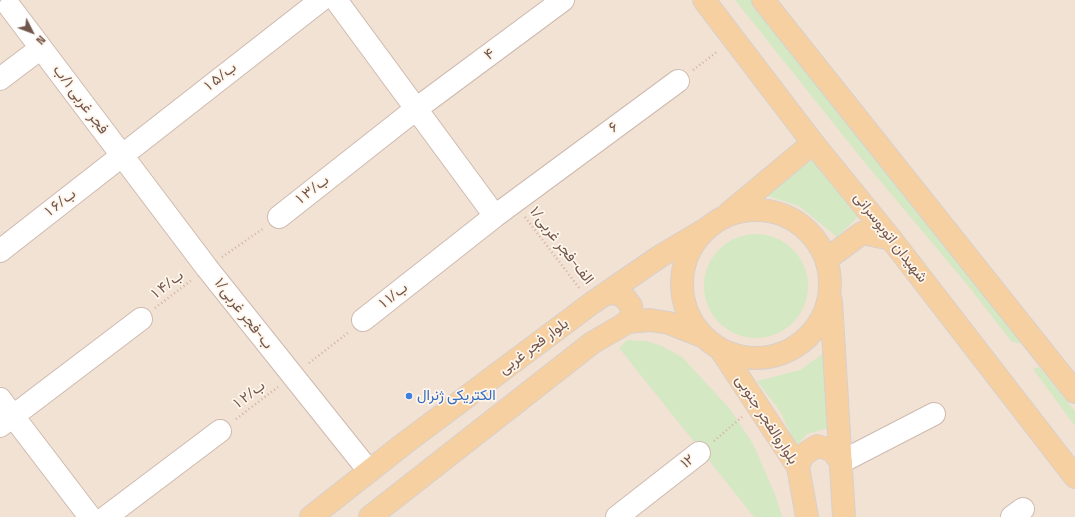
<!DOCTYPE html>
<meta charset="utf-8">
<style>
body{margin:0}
#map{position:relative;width:1075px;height:517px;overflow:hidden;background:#fbf1e5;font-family:"Titillium Web",sans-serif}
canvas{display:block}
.north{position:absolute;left:12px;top:12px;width:40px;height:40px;-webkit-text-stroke:3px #fef5eb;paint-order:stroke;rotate:132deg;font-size:11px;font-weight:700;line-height:16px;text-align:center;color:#72564c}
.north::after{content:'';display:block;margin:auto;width:14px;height:18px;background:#72564c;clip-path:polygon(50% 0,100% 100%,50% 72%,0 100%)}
</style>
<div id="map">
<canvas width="1075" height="517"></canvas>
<div class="north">N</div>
</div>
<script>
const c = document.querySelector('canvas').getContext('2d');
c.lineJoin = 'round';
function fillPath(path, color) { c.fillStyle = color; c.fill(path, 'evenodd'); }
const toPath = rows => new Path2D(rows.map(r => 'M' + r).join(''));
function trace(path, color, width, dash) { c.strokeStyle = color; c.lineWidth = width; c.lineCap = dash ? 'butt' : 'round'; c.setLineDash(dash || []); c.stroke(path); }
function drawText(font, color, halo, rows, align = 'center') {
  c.font = font + ' "Titillium Web",Vazirmatn,sans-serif'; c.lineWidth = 3.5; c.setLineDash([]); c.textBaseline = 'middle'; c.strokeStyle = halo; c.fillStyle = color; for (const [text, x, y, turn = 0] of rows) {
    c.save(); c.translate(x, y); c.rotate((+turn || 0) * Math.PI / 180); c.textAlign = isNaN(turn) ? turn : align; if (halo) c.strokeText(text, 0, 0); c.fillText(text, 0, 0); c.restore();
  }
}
fillPath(toPath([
 [0,0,1075,0,1075,517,0,517]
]), '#f2e2d4');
fillPath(toPath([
 [735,0,751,0,869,152,1020,334,1019,344,1011,341,969,287,861,158],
 [812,160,859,216,837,237,799,206,767,196],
 '704 286a52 52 0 1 1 104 0a52 52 0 1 1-104 0Z',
 [834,338,832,427,807,434,796,446,780,411,757,381,800,370,820,356],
 [627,340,646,341,662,346,682,357,730,409,753,444,775,494,782,517,754,517,619,348],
 [1039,367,1075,411,1075,426,1033,369]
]), '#d5e8c4');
const minor = toPath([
 [336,0,495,216],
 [10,7,207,268,369,471],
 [0,79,41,48],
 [279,217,416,109,563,0],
 [0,251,321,0],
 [363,320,495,216,678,81],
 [0,399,90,517],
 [0,426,141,319],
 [841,462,934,414],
 [106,517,220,431],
 [617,517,699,453],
 [1012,517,1023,509]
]);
const major = toPath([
 [704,0,813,143,891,239,1075,477],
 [763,0,1075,392],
 '682 284a74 74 0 1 1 148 0a74 74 0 1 1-148 0Z',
 [729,213,813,143],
 [827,259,862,233,891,239],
 [606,294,616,293,625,298,631,306,632,313,628,322],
 [831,301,844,517],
 [721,350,798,467,807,517],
 [798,467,803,455,817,446,832,450,841,462],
 [311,517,405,443,592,303,659,257,706,229],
 [370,517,592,343,628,322,650,320,669,323,702,336]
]);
trace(minor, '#cebaaf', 24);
trace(major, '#d8d0cd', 24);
trace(toPath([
 [693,70,718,51],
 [525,217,580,289],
 [222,257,264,228],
 [155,308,193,279],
 [309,363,349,332],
 [236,419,278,387],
 [714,441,742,417]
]), '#d3b1a1', 2.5, [1, 3]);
trace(minor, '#fff', 22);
trace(major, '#f6d0a1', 22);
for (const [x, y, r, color] of [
 [409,396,4,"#3f7fe0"]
]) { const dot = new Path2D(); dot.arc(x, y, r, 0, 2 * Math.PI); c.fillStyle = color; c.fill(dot); trace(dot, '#fef5eb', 1.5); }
drawText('15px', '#72564c', '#fef5eb', [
 ["۴",490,55,-37],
 ["۱ ب/۵",221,77,-38],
 ["فجر غربی ۱/ب",80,100,53],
 ["۶",614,128,-36],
 ["۱ ب/۳",313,190,-38],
 ["۱ ب/۶",61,203,-38],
 ["شهیدان اتوبوسرانی",890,238,52],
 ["۱/الف-فجر غربی",561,246,52],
 ["۱ ب/۴",168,285,-38],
 ["۱ ب/۱",394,296,-38],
 ["۱/ب-فجر غربی",243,314,52],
 ["بلوار فجر غربی",534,347,-37],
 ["۱ ب/۲",250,395,-37],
 ["بلواروالفجر جنوبی",766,420,57],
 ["۱۲",688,462,-38]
]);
drawText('15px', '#366cbe', '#fef5eb', [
 ["الکتریکی ژنرال",417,396]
], 'left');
</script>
